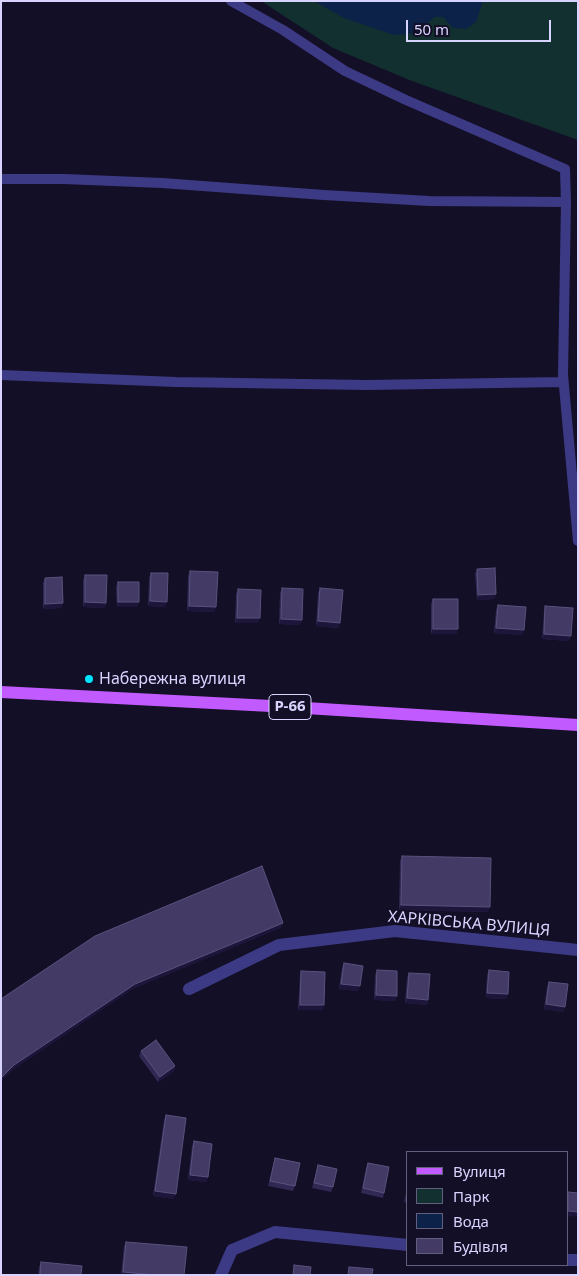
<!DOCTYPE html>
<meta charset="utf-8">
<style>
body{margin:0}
#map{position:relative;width:579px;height:1276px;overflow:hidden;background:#130f26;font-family:"Noto Sans",sans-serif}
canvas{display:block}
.frame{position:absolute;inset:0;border:2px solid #d9d4ff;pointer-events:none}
.legend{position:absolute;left:406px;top:1151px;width:162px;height:115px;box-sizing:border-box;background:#130f26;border:1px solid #625e7d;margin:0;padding:6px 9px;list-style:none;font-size:15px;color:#d9d4ff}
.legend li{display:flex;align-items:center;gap:10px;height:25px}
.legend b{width:25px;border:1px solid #625e7d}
.scale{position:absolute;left:406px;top:20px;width:145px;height:22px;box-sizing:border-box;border:2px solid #d9d4ff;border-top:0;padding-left:6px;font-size:15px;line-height:18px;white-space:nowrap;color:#d9d4ff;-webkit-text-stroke:4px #130f26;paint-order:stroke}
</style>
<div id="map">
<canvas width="579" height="1276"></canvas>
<div class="frame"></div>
<ul class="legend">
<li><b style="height:6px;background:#c25bff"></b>Вулиця</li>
<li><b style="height:14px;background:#12302f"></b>Парк</li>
<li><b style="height:14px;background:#0c2248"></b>Вода</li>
<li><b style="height:14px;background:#433a66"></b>Будівля</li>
</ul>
<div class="scale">50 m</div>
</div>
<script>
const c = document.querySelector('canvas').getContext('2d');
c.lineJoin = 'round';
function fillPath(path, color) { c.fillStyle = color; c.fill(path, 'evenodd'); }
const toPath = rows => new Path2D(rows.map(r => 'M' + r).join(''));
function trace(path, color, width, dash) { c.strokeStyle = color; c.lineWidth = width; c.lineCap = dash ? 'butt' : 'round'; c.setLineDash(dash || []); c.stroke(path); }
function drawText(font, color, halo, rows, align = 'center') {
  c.font = font + ' "Noto Sans",sans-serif'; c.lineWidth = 4; c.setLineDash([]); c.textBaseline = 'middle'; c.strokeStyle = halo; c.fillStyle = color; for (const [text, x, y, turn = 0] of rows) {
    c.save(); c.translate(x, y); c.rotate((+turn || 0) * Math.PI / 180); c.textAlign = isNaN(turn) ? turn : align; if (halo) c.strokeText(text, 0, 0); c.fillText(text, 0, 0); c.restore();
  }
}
fillPath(toPath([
 [261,1,578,1,578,140,412,81,333,48]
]), '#12302f');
fillPath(toPath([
 [314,1,483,1,476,22,466,29,453,28,443,17,435,17,416,33,394,35,344,18]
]), '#0c2248');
trace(toPath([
 [231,1,283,30,345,71,406,100,565,169,566,202,563,375,578,541],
 [1,179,64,179,162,183,324,195,429,201,566,202],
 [1,375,176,382,367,385,563,382]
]), '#3d3a85', 10);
trace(toPath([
 [189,989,279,945,395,931,578,950],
 [568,1260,578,1260],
 [221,1275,232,1250,275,1232,408,1245]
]), '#3d3a85', 12);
trace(toPath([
 [1,692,290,707,578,725]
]), '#c25bff', 12);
fillPath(toPath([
 [477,569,496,594,494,599,477,600,475,574],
 [190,571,216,607,214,612,187,611,188,576],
 [151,573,165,607,148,606,149,578],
 [85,575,106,603,105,608,83,607,83,580],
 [45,578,63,603,61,608,43,609,43,583],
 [118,582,139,602,137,607,117,607,116,587],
 [282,588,302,620,300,625,279,624,280,593],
 [320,588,340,623,338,628,316,626,318,593],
 [238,589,258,623,235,623,236,594],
 [433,599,458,629,456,634,431,634,431,604],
 [498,605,522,635,494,633,496,610],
 [545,606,569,641,542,639,544,611],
 [402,856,488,912,399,910,400,861],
 [344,963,358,991,339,989,342,968],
 [377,970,397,996,395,1001,374,1000,375,975],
 [489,970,508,994,506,999,486,998,487,975],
 [301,971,323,1010,298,1010,300,976],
 [409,973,428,1000,427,1005,405,1003,407,978],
 [549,982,563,1012,544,1009,547,987],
 [141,1051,175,1066,174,1071,158,1082,139,1056],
 [166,1115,174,1199,153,1196,164,1120],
 [194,1141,208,1177,206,1182,188,1180,192,1146],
 [275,1158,295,1186,293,1191,268,1186],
 [368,1163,384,1193,383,1198,361,1193,366,1168],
 [318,1165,333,1187,331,1192,312,1188],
 [408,1184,408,1203,404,1202],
 [126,1242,184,1275,121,1275,124,1246],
 [41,1262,81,1275,38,1275,39,1267]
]), '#312854');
fillPath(toPath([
 [496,594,494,599,477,600,478,595],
 [150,601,167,602,165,607,148,606],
 [85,602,106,603,105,608,83,607],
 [118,602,139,602,137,607,117,607],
 [63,603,61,608,43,609,45,604],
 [189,606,216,607,214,612,187,611],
 [237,618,260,618,258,623,235,623],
 [281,619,302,620,300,625,279,624],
 [318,621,340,623,338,628,316,626],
 [496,628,524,630,522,635,494,633],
 [433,629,458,629,456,634,431,634],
 [544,634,571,636,569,641,542,639],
 [401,905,490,907,488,912,399,910],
 [283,923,281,928,133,989,13,1070,1,1081,1,1078,14,1065,135,984],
 [341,984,360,986,358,991,339,989],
 [487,993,508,994,506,999,486,998],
 [376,995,397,996,395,1001,374,1000],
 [407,998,428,1000,427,1005,405,1003],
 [546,1004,565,1007,563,1012,544,1009],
 [300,1005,324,1005,323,1010,298,1010],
 [175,1066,174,1071,158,1082,160,1077],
 [190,1175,208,1177,206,1182,188,1180],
 [155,1191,176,1194,174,1199,153,1196],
 [568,1211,578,1212,578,1217,568,1216],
 [123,1272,155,1275,122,1275]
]), '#1d163a');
const building = toPath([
 [495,568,496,594,478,595,477,569,495,568],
 [190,571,218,572,216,607,189,606,190,571],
 [151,573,168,573,167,602,150,601,151,573],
 [85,575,107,575,106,603,85,602,85,575],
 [62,577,63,603,45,604,45,578,62,577],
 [118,582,139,582,139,602,118,602,118,582],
 [282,588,303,589,302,620,281,619,282,588],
 [320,588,343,590,340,623,318,621,320,588],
 [238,589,261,590,260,618,237,618,238,589],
 [433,599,458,599,458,629,433,629,433,599],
 [498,605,526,607,524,630,496,628,498,605],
 [545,606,573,608,571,636,544,634,545,606],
 [402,856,491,858,490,907,401,905,402,856],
 [262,866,283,923,135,984,14,1065,1,1078,1,999,95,936,262,866],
 [344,963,363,966,360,986,341,984,344,963],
 [377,970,397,971,397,996,376,995,377,970],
 [489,970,509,972,508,994,487,993,489,970],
 [301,971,325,972,324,1005,300,1005,301,971],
 [409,973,430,974,428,1000,407,998,409,973],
 [549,982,568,984,565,1007,546,1004,549,982],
 [156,1040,175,1066,160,1077,141,1051,156,1040],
 [166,1115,186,1118,176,1194,155,1191,166,1115],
 [194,1141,212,1144,208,1177,190,1175,194,1141],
 [275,1158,300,1163,295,1186,270,1181,275,1158],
 [368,1163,389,1167,384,1193,363,1188,368,1163],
 [318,1165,337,1169,333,1187,314,1183,318,1165],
 [568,1192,578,1193,578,1212,568,1211,568,1192],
 [126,1242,187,1247,184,1275,155,1275,123,1272,126,1242],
 [41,1262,82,1266,81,1275,40,1275,41,1262],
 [294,1265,311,1267,310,1275,293,1275,294,1265],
 [349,1267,373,1269,372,1275,348,1275,349,1267]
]);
fillPath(building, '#433a66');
trace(building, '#5a527e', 1);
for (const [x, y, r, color] of [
 [89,679,5,"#00e5ff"]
]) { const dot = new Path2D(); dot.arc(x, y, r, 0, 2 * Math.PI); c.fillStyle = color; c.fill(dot); trace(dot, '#130f26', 2); }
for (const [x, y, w] of [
 [290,707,42]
]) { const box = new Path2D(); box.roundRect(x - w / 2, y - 12.5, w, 25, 4); c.fillStyle = '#130f26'; c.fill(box); trace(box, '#d9d4ff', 1); }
drawText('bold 15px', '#d9d4ff', null, [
 ["Р-66",290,707]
]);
drawText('16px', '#d9d4ff', '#130f26', [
 ["Набережна вулиця",99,679]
], 'left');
drawText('16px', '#d9d4ff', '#130f26', [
 ["ХАРКІВСЬКА ВУЛИЦЯ",469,924,5]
]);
</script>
